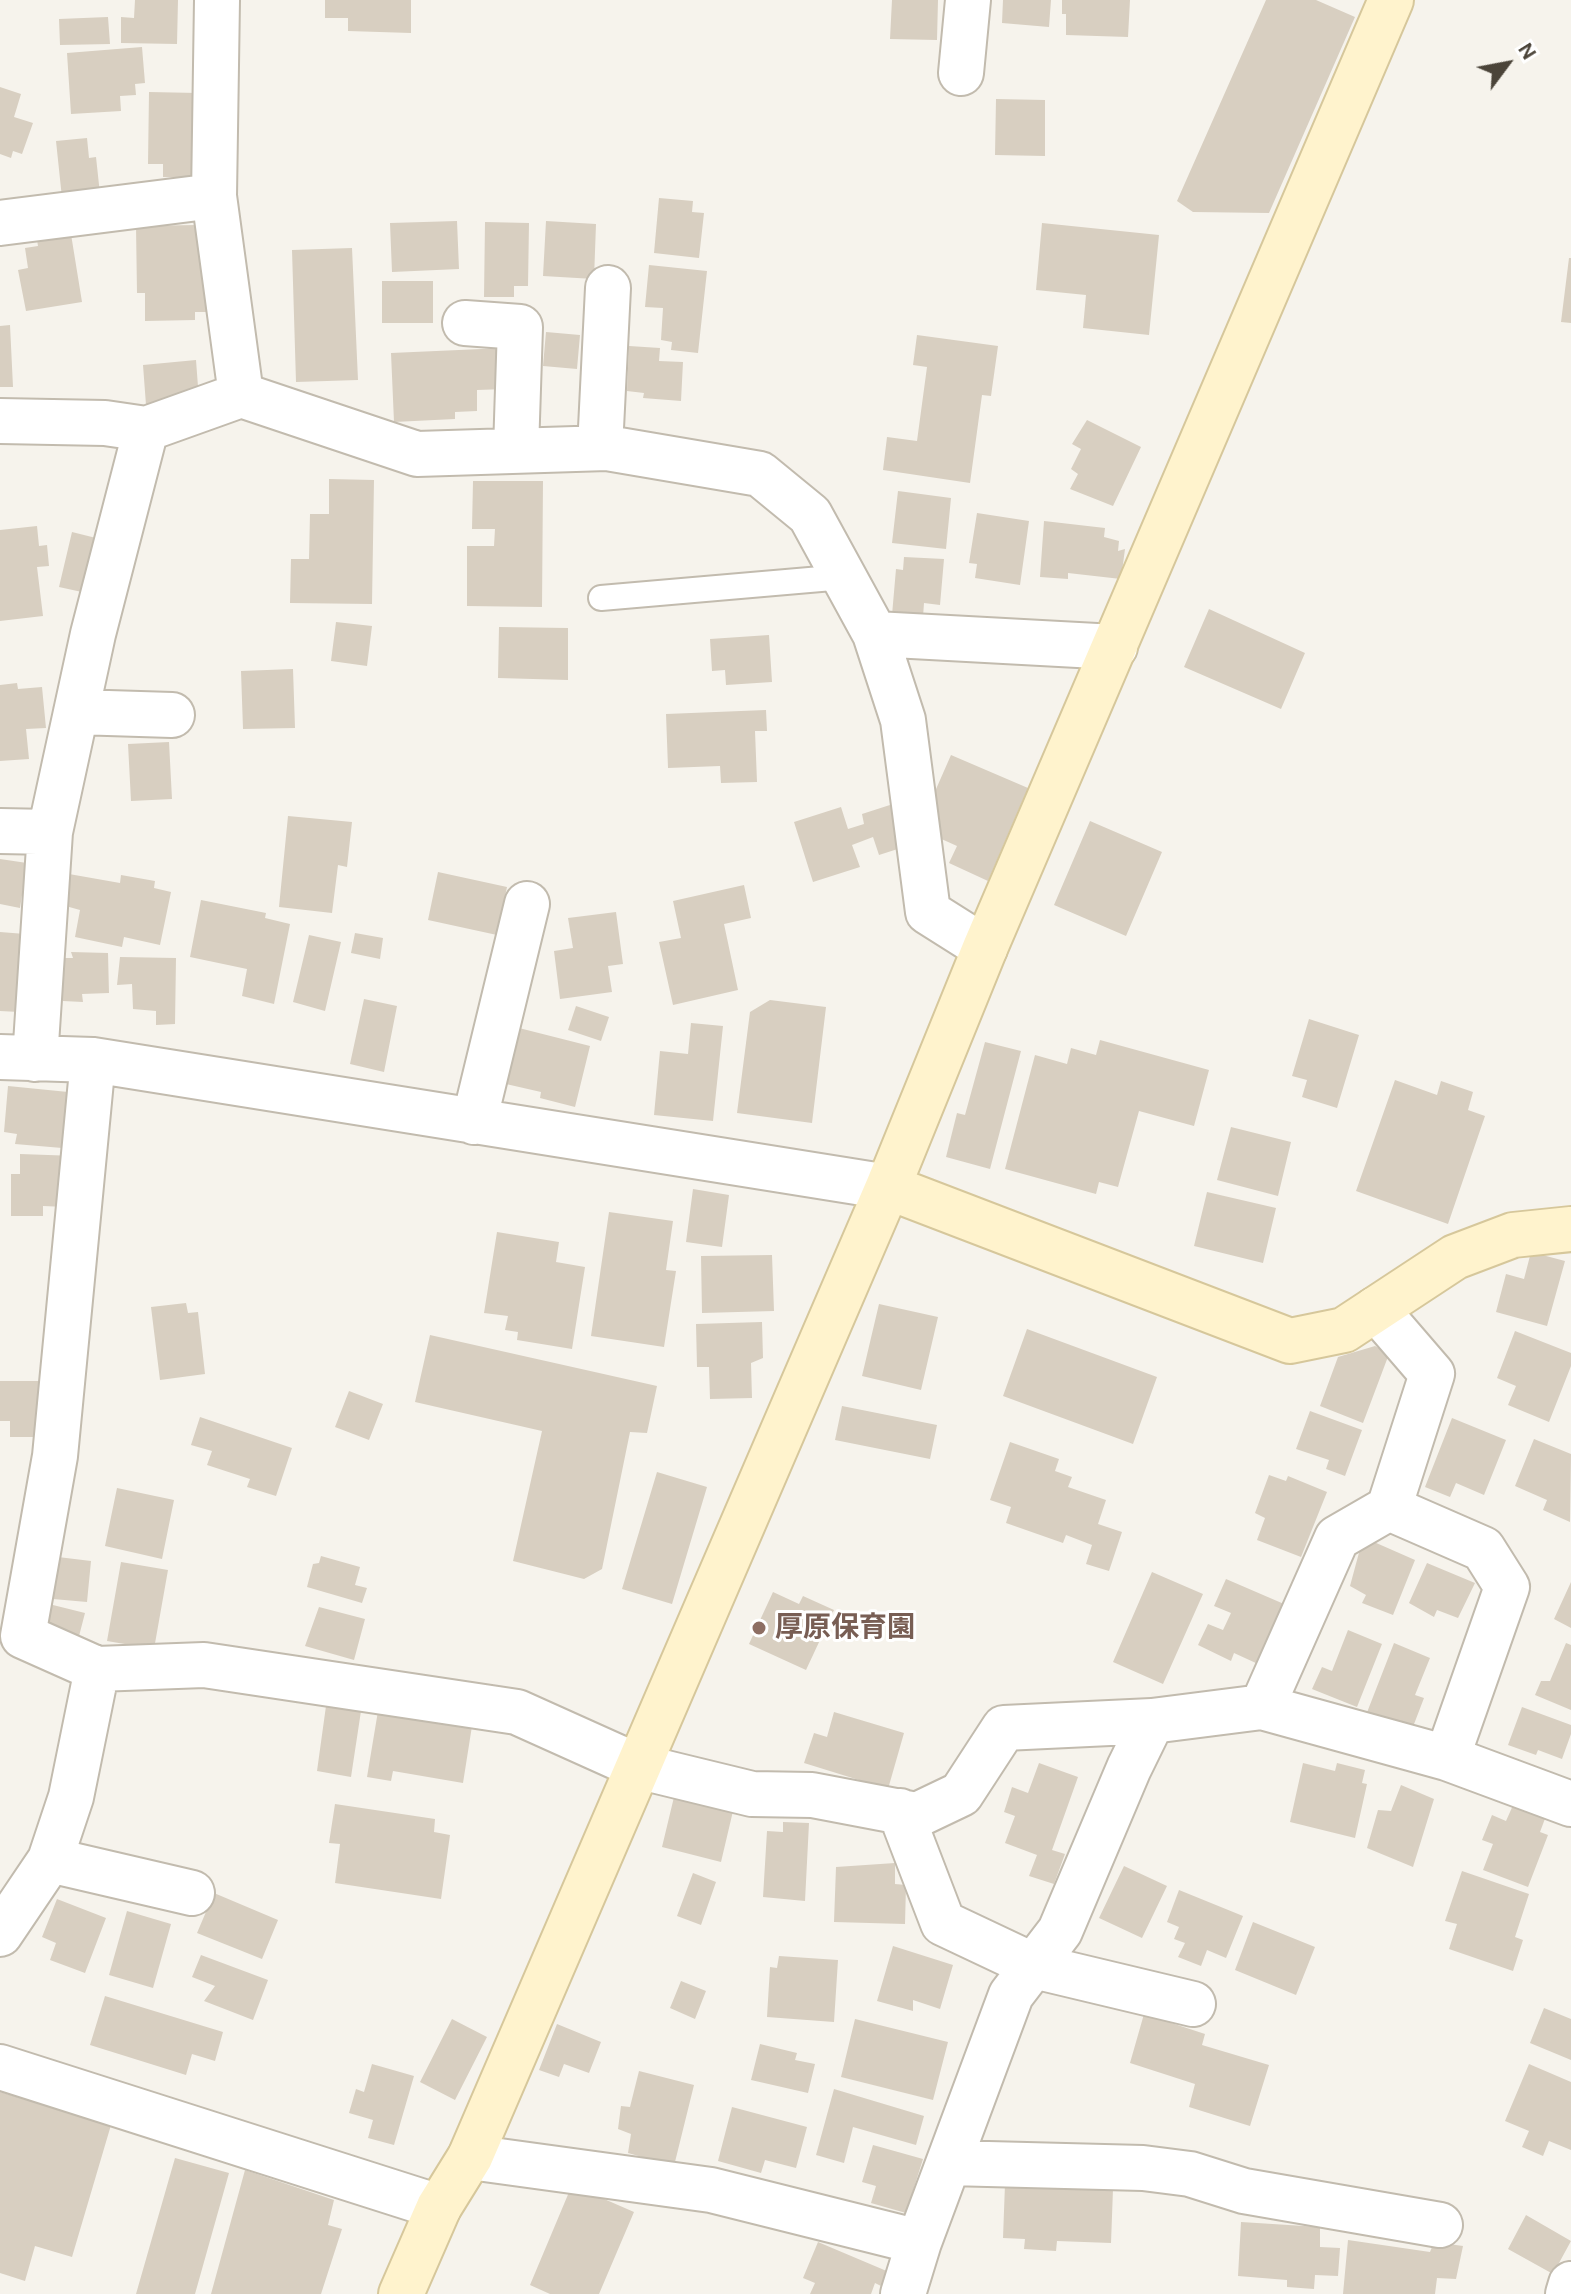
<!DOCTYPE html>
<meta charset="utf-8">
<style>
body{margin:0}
#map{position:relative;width:1571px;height:2294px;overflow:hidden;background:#f6f3ec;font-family:Karla,sans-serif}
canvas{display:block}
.north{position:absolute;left:1467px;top:24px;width:80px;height:80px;-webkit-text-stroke:6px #fff;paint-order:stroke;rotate:58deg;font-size:22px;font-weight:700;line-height:32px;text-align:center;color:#4b4439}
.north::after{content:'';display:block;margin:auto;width:28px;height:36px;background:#4b4439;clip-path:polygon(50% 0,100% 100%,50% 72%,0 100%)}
</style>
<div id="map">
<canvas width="1571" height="2294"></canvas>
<div class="north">N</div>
</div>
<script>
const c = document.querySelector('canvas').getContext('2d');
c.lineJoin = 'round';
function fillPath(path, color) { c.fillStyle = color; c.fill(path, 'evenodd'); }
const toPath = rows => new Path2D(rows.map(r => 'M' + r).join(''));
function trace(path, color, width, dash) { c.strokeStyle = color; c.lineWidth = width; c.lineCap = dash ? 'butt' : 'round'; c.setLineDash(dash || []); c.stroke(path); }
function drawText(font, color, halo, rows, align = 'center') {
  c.font = font + ' Karla,"Noto Sans JP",sans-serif'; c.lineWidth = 6; c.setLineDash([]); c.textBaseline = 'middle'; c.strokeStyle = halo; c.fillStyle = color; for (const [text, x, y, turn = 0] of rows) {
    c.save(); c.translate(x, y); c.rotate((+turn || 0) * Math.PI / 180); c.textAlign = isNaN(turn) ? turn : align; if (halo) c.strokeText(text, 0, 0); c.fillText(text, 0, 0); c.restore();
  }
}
fillPath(toPath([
 [135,0,178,0,177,44,121,43,121,17,134,18],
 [325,0,411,0,411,33,348,31,348,18,325,18],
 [892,0,938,0,937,40,890,39],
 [1003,0,1051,0,1049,27,1002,23],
 [1062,0,1130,0,1128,37,1066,35,1066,14,1062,14],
 [1266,0,1316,0,1355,17,1269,213,1193,212,1177,201],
 [108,17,110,44,60,45,59,19],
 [142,47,145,83,135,84,136,95,120,96,121,111,71,114,67,53],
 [0,87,21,94,14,117,33,123,22,154,13,151,11,158,0,154],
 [149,92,198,93,201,178,163,177,163,164,148,164],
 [996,99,1045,100,1045,156,995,155],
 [87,138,89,158,96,157,100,194,62,198,56,141],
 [659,198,693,201,692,212,704,213,699,258,654,253],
 [457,221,459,269,392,272,390,223],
 [546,221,596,224,594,279,543,276],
 [485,222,529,223,528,286,514,286,514,297,484,297],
 [1042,223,1159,235,1149,335,1083,328,1086,295,1036,290],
 [197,225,197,249,203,249,216,312,195,312,195,320,145,321,145,293,137,293,136,226],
 [70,228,82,302,26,311,18,270,28,268,25,248,38,246,36,234],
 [352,248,358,380,296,382,292,250],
 [1569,258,1571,258,1571,323,1561,322],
 [649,265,707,271,698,353,671,350,672,342,661,340,663,308,645,307],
 [382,281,433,281,433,323,382,323],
 [10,325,13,387,0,387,0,326],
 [546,332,580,335,577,369,543,366],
 [917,335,998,346,991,396,982,395,970,483,883,470,887,437,917,441,927,367,913,365],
 [629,346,660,348,659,361,683,362,681,401,643,398,644,393,627,391],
 [504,348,506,389,477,390,477,411,455,412,455,419,394,422,391,353],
 [196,360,199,400,146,405,143,365],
 [1087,420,1141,447,1113,506,1070,489,1078,474,1071,469,1081,449,1072,444],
 [329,479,374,480,372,604,290,603,291,559,309,559,310,514,329,514],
 [473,481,543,481,542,607,467,606,467,546,494,546,495,529,472,529],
 [898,491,951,498,946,549,892,543],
 [977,513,1029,521,1020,585,975,578,977,564,969,563],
 [1044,521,1105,528,1104,537,1119,541,1118,551,1125,549,1121,579,1068,573,1068,579,1040,577],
 [37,526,39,546,47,545,49,566,37,567,43,616,0,621,0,530],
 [72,532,104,540,91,594,59,587],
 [904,557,944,559,940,605,924,603,923,617,892,615,896,569,903,570],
 [1209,609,1305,653,1281,709,1184,667],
 [336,622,372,626,367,666,331,661],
 [499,627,568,628,568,680,498,678],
 [769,635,772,682,726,685,725,670,712,671,710,639],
 [293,669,295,728,243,729,241,671],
 [17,683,18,689,42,687,46,728,26,729,29,759,0,761,0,685],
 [766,710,767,731,755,731,757,782,721,783,720,766,668,768,666,714],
 [169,742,172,799,131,801,128,744],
 [951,755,1028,788,988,881,949,863,957,846,937,837,933,796],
 [893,804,907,846,879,855,873,837,852,845,860,867,813,882,794,822,841,807,848,829,864,824,862,814],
 [288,816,352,822,347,867,338,865,332,913,279,907],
 [1090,821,1162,852,1126,936,1054,905],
 [0,859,27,863,20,908,0,904],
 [438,872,507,887,497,935,428,920],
 [69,874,120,883,121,875,155,881,154,888,171,892,160,945,124,937,122,947,75,937,80,910,62,905],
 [744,885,751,918,724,924,738,990,673,1005,659,942,681,938,673,901],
 [201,900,266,913,265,918,290,924,274,1004,242,996,247,969,190,957],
 [616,912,623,964,608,966,612,992,560,999,554,951,573,948,568,918],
 [0,932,25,934,19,1012,0,1011],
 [355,933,383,938,380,959,351,953],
 [309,935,341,942,325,1011,293,1002],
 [71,952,108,953,109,993,82,994,83,1002,63,1001,62,958,73,958],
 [120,957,176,958,175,1024,156,1025,156,1011,133,1009,132,984,117,985],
 [364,999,397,1006,384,1072,350,1064],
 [770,1000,826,1007,812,1123,737,1113,750,1012],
 [576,1006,609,1017,601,1041,568,1030],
 [1309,1019,1359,1035,1337,1108,1302,1097,1307,1080,1292,1076],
 [691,1023,723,1026,713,1121,654,1115,660,1051,688,1054],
 [519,1028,590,1046,575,1107,540,1098,541,1092,506,1084],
 [1100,1040,1209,1070,1194,1126,1139,1111,1118,1187,1099,1182,1096,1194,1005,1169,1035,1055,1067,1064,1071,1048,1096,1055],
 [985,1042,1021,1051,990,1169,946,1157,957,1113,965,1115],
 [1395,1080,1437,1095,1441,1081,1473,1092,1468,1110,1485,1116,1448,1224,1356,1191],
 [8,1086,78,1093,74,1149,15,1144,17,1134,4,1132],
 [1231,1127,1291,1142,1278,1196,1217,1180],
 [20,1154,76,1156,66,1207,43,1206,43,1216,11,1216,11,1174,20,1174],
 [693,1189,729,1195,722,1247,686,1242],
 [1207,1192,1276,1208,1263,1263,1194,1246],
 [609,1212,673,1221,666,1270,676,1271,664,1347,591,1336],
 [497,1232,559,1242,556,1262,585,1267,572,1349,517,1340,518,1332,505,1330,508,1316,484,1313],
 [1531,1252,1565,1261,1547,1326,1496,1312,1506,1274,1524,1279],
 [772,1255,774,1311,702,1313,701,1256],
 [186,1303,188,1313,198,1312,205,1374,160,1380,151,1307],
 [879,1304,938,1317,921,1390,862,1376],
 [762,1322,763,1358,751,1363,752,1398,710,1399,709,1367,697,1367,696,1324],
 [1027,1329,1157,1377,1133,1444,1003,1396],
 [1515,1331,1571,1353,1571,1366,1549,1422,1508,1405,1516,1386,1497,1378],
 [430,1335,657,1386,647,1433,630,1432,602,1569,584,1579,513,1561,542,1431,415,1402],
 [1375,1346,1389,1354,1363,1423,1320,1406,1338,1357],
 [0,1381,39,1381,40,1437,10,1437,10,1421,0,1421],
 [349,1391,383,1404,369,1440,335,1427],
 [842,1406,937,1425,930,1459,835,1440],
 [1310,1411,1362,1430,1345,1476,1326,1469,1329,1460,1296,1449],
 [200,1417,292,1448,276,1496,247,1487,250,1479,207,1465,212,1451,191,1445],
 [1452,1418,1506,1440,1484,1495,1456,1483,1450,1497,1425,1487],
 [1534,1439,1571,1454,1570,1522,1543,1510,1547,1500,1515,1486],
 [1010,1442,1059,1459,1055,1471,1072,1477,1068,1487,1106,1500,1098,1524,1122,1532,1109,1571,1086,1564,1092,1545,1066,1535,1063,1543,1006,1523,1011,1507,990,1500],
 [657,1472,707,1487,672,1604,622,1589],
 [1269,1475,1286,1481,1288,1476,1327,1492,1301,1557,1257,1540,1265,1518,1255,1513],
 [117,1488,174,1500,162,1559,105,1546],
 [1374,1542,1415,1560,1393,1615,1362,1603,1366,1595,1350,1586,1360,1549],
 [321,1556,360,1567,355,1585,367,1588,362,1603,307,1587,313,1564,319,1563],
 [58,1557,91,1561,87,1602,53,1599],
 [121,1562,168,1570,154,1649,107,1641],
 [1427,1563,1475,1583,1458,1618,1437,1610,1434,1617,1409,1603],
 [1152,1572,1203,1594,1163,1684,1113,1662],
 [1226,1579,1284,1604,1258,1664,1234,1653,1231,1661,1198,1645,1208,1624,1223,1630,1231,1613,1214,1606],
 [1571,1582,1571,1628,1554,1619],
 [773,1592,799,1604,803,1596,834,1610,806,1670,749,1644],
 [49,1604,85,1613,78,1640,42,1631],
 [319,1607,365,1619,354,1660,305,1646],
 [1348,1630,1382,1644,1357,1707,1312,1689,1322,1667,1332,1671],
 [1394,1643,1430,1658,1415,1695,1424,1698,1411,1732,1366,1715],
 [1566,1643,1571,1645,1571,1710,1535,1695,1541,1681,1550,1681],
 [326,1706,361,1711,351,1777,317,1771],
 [1522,1707,1571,1725,1571,1734,1562,1759,1538,1750,1536,1755,1508,1745],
 [378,1711,472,1726,463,1783,393,1771,391,1781,367,1777],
 [834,1712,904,1733,888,1789,804,1763,814,1733,827,1737],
 [1039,1763,1078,1777,1052,1850,1065,1854,1054,1884,1029,1876,1037,1855,1005,1843,1015,1816,1004,1812,1012,1787,1028,1793],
 [1303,1763,1335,1771,1337,1763,1365,1770,1362,1783,1367,1784,1355,1838,1290,1822],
 [1401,1785,1434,1799,1413,1867,1367,1848,1378,1810,1391,1811],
 [674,1797,733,1811,721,1862,662,1847],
 [1514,1803,1546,1816,1540,1832,1548,1835,1528,1887,1483,1870,1493,1844,1482,1840,1492,1815,1506,1821],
 [335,1804,435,1819,434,1832,450,1835,441,1899,335,1883,340,1844,329,1843],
 [783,1822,809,1823,805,1901,763,1897,767,1831,783,1832],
 [895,1863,895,1884,906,1885,905,1924,834,1922,836,1867],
 [1124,1866,1167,1886,1142,1938,1099,1918],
 [1462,1871,1529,1894,1515,1937,1523,1940,1513,1971,1449,1949,1457,1924,1445,1921],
 [693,1873,716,1882,701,1925,677,1916],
 [1179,1890,1243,1916,1226,1958,1207,1950,1201,1966,1178,1957,1185,1943,1174,1939,1179,1927,1167,1922],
 [214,1893,278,1920,262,1959,197,1933],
 [57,1899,106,1918,85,1973,50,1960,56,1943,42,1937],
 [127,1911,171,1924,153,1988,109,1975],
 [1253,1922,1315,1947,1296,1995,1235,1970],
 [893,1946,953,1965,940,2009,913,2000,913,2011,877,2001],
 [201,1955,268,1980,253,2020,204,2001,215,1986,192,1977],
 [779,1956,838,1960,834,2022,767,2017,770,1967,777,1968],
 [681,1981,706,1991,695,2019,670,2008],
 [105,1996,223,2032,215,2061,192,2054,186,2075,90,2045],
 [1544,2008,1571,2019,1571,2060,1530,2043],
 [1144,2014,1205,2034,1202,2045,1269,2065,1250,2126,1189,2107,1195,2084,1130,2063],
 [452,2019,487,2037,455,2100,420,2082],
 [855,2019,948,2042,933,2100,841,2077],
 [557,2024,601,2042,589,2073,564,2064,559,2077,539,2070],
 [760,2044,797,2053,795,2060,815,2064,808,2093,751,2080],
 [372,2064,414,2076,394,2145,368,2138,373,2120,349,2113,356,2089,364,2092],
 [1529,2064,1571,2082,1571,2150,1549,2141,1543,2156,1522,2147,1529,2131,1505,2121],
 [639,2071,694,2085,674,2166,628,2153,631,2134,618,2129,621,2106,630,2107],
 [834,2089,924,2116,916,2145,853,2127,844,2163,816,2155],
 [0,2092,111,2125,72,2257,35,2246,25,2281,0,2273],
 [732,2107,807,2127,796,2168,765,2160,761,2173,718,2161],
 [873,2145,923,2159,906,2213,871,2203,876,2186,862,2182],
 [175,2158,229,2173,195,2294,136,2294],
 [245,2170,334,2200,328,2225,342,2229,321,2294,211,2294],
 [1005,2184,1113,2189,1111,2243,1057,2241,1056,2251,1024,2249,1025,2239,1003,2238],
 [572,2185,634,2212,599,2294,550,2294,530,2285],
 [1526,2215,1571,2241,1553,2274,1508,2249],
 [1241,2222,1320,2227,1320,2247,1340,2248,1338,2276,1315,2275,1314,2289,1287,2287,1287,2280,1238,2276],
 [1348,2240,1430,2252,1434,2242,1463,2246,1456,2279,1437,2278,1435,2294,1343,2294],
 [818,2242,889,2272,883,2287,875,2283,871,2294,810,2294,815,2283,803,2278]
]), '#d8cfc1');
const lane = toPath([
 [601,598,844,577]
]);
const street = toPath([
 [217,0,214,196,241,395],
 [961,73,968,0],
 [0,223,214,196],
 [465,323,520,327,516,450],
 [0,421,105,423,146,429,241,395,417,454,607,448,760,474,810,515,875,634,903,720,928,912,985,948],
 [600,448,608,288],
 [875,634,1115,647],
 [76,712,172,715],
 [0,831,50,832],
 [0,1057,93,1060,888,1187],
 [35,1059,50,832,93,634,146,429],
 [93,1060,55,1456,23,1636,97,1669,204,1665,517,1712,637,1766,752,1794,812,1795,917,1815,961,1794,1004,1728,1152,1721],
 [474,1122,527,904],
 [1376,1309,1432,1374,1389,1508],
 [1262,1707,1337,1538,1389,1508,1483,1549,1507,1587,1447,1758],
 [900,1811,943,1923,1034,1966,1193,2004],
 [50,1860,192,1893],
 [0,1934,50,1860,71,1797,97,1669],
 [0,2067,439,2207],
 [470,2157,711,2190,919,2242],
 [949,2163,1143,2168,1190,2174,1244,2191,1440,2225],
 [903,2294,919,2242,1011,1995,1060,1931,1129,1768,1152,1721,1262,1707,1447,1758,1571,1804],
 [1568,2294,1571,2284]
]);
const secondary = toPath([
 [888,1187,1290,1341,1344,1330,1455,1257,1513,1235,1571,1229],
 [401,2294,439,2207,470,2157,888,1187,985,948,1391,0]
]);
trace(lane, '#c2bbae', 28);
trace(street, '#c2bbae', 48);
trace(secondary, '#d6c79b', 48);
trace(lane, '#fff', 24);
trace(street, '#fff', 44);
trace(secondary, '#fff3cd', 44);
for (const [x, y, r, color] of [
 [759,1628,8,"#8d6e63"]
]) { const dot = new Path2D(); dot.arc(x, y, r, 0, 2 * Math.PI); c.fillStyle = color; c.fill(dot); trace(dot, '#fff', 3); }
drawText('bold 28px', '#785e54', '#fff', [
 ["厚原保育園",775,1628]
], 'left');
</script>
